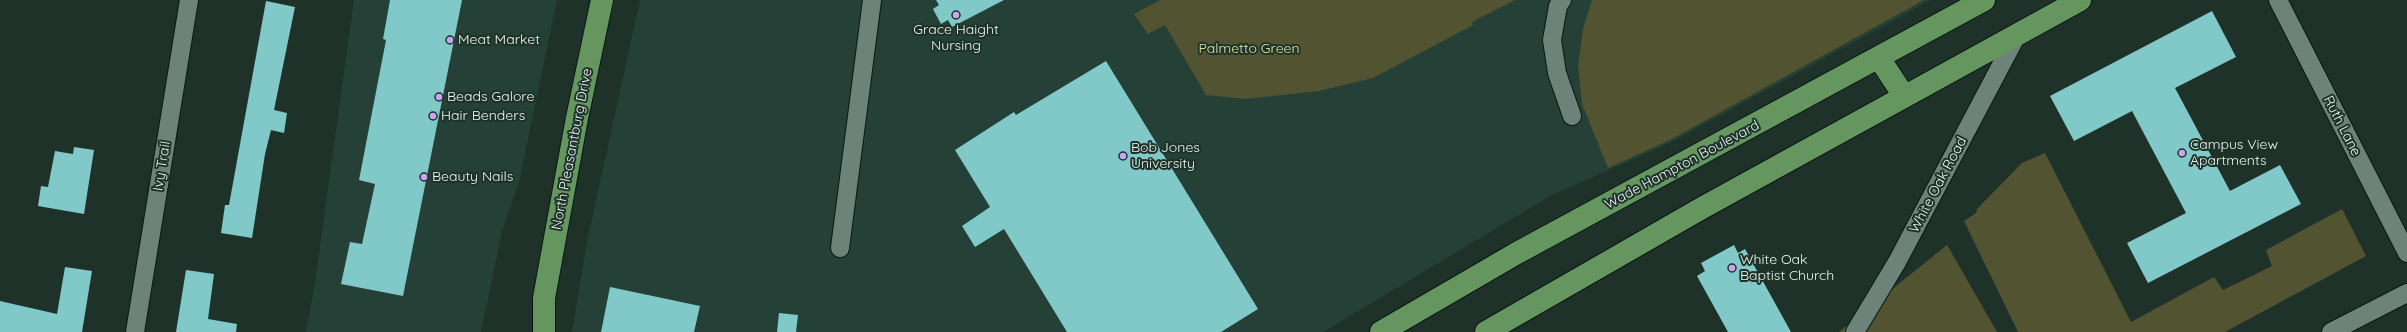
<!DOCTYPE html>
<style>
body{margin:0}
canvas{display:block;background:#1e322a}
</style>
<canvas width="2407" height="332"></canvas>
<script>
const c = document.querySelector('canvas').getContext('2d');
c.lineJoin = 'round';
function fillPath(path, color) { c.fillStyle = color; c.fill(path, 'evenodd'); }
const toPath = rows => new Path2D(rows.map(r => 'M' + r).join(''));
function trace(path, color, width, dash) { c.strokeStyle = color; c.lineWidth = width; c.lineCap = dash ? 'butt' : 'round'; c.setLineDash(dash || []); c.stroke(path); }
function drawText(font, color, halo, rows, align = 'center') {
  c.font = font + ' Quicksand,sans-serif'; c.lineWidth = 4; c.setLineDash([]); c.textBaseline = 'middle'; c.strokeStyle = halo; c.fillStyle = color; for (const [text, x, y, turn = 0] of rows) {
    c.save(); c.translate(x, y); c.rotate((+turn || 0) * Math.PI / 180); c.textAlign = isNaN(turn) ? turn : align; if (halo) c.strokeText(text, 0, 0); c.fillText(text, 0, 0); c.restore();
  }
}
fillPath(toPath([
 [354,0,557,0,519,182,502,231,481,332,306,332,315,283],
 [640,0,1931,0,1670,143,1552,195,1323,332,572,332,587,242]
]), '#254036');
fillPath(toPath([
 [1160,0,1515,0,1472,22,1473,25,1373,78,1319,91,1245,99,1206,95,1165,25,1148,34,1134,14],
 [1592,0,1924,0,1670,140,1608,168,1582,104,1578,66,1583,29],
 [2045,153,2131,322,2214,277,2223,290,2272,266,2266,250,2342,209,2366,256,2225,332,2018,332,1964,221,1976,213,1977,209,2022,163],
 [1947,245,1997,332,1839,332]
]), '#515331');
fillPath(toPath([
 [390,0,462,0,403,296,341,284,350,242,362,244,375,184,359,180,386,40,383,39],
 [936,0,1004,0,952,27,948,20,941,24,933,9,939,5],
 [266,1,295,7,274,110,287,113,284,133,271,130,265,154,252,238,221,233,225,205,229,205],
 [2212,11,2236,57,2175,88,2230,191,2280,165,2301,204,2148,283,2127,243,2186,213,2132,111,2074,141,2050,96],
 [1106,61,1258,309,1221,332,1067,332,1004,229,975,247,962,226,990,207,955,150,1014,112,1016,115],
 [74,147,94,150,84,214,38,206,41,186,48,187,55,151,73,154],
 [1734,245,1738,253,1745,249,1791,332,1728,332,1697,276,1705,271,1701,263],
 [65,267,92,271,82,332,0,332,0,301,57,314],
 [186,270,214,274,208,319,237,324,236,332,176,332],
 [610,287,700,306,694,332,601,332],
 [779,313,798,315,796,332,777,332]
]), '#80c9c8');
const street = toPath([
 [1562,0,1558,6,1552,40,1557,73,1572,116],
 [2278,0,2407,253],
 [840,248,872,0],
 [135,332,189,0],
 [1855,332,1897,262,2017,35],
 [2331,332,2407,293]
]);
const primary = toPath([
 [1879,58,1904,96],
 [544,332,544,298,577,118,602,0],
 [1381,332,1517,253,1984,0],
 [1486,332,1702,208,2080,0]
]);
trace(street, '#061912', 20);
trace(primary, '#061912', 24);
trace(street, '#6d8379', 18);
trace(primary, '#659660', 22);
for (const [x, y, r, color] of [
 [956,15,4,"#c7a6ef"],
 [450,40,4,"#c7a6ef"],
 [439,97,4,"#c7a6ef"],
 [433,116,4,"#c7a6ef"],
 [2182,153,4,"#c7a6ef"],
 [1123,156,4,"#c7a6ef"],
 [424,177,4,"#c7a6ef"],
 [1732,268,4,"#c7a6ef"]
]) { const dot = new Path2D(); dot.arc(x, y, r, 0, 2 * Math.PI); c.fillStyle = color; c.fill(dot); trace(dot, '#1e322a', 1.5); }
drawText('14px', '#eaf6f0', '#1e322a', [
 ["Grace Haight",956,30,"center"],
 ["Nursing",956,46,"center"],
 ["Meat Market",458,40],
 ["Beads Galore",447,97],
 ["Hair Benders",441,116],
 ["Campus View",2190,145],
 ["Apartments",2190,161],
 ["Bob Jones",1131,148],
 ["University",1131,164],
 ["Beauty Nails",432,177],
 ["White Oak",1740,260],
 ["Baptist Church",1740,276]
], 'left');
drawText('14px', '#e0e796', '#1e322a', [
 ["Palmetto Green",1249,49]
]);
drawText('14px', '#eaf6f0', '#1e322a', [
 ["Ruth Lane",2342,126,63],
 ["North Pleasantburg Drive",572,149,-79],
 ["Wade Hampton Boulevard",1682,165,-28],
 ["Ivy Trail",162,166,-81],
 ["White Oak Road",1938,185,-62]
]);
</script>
